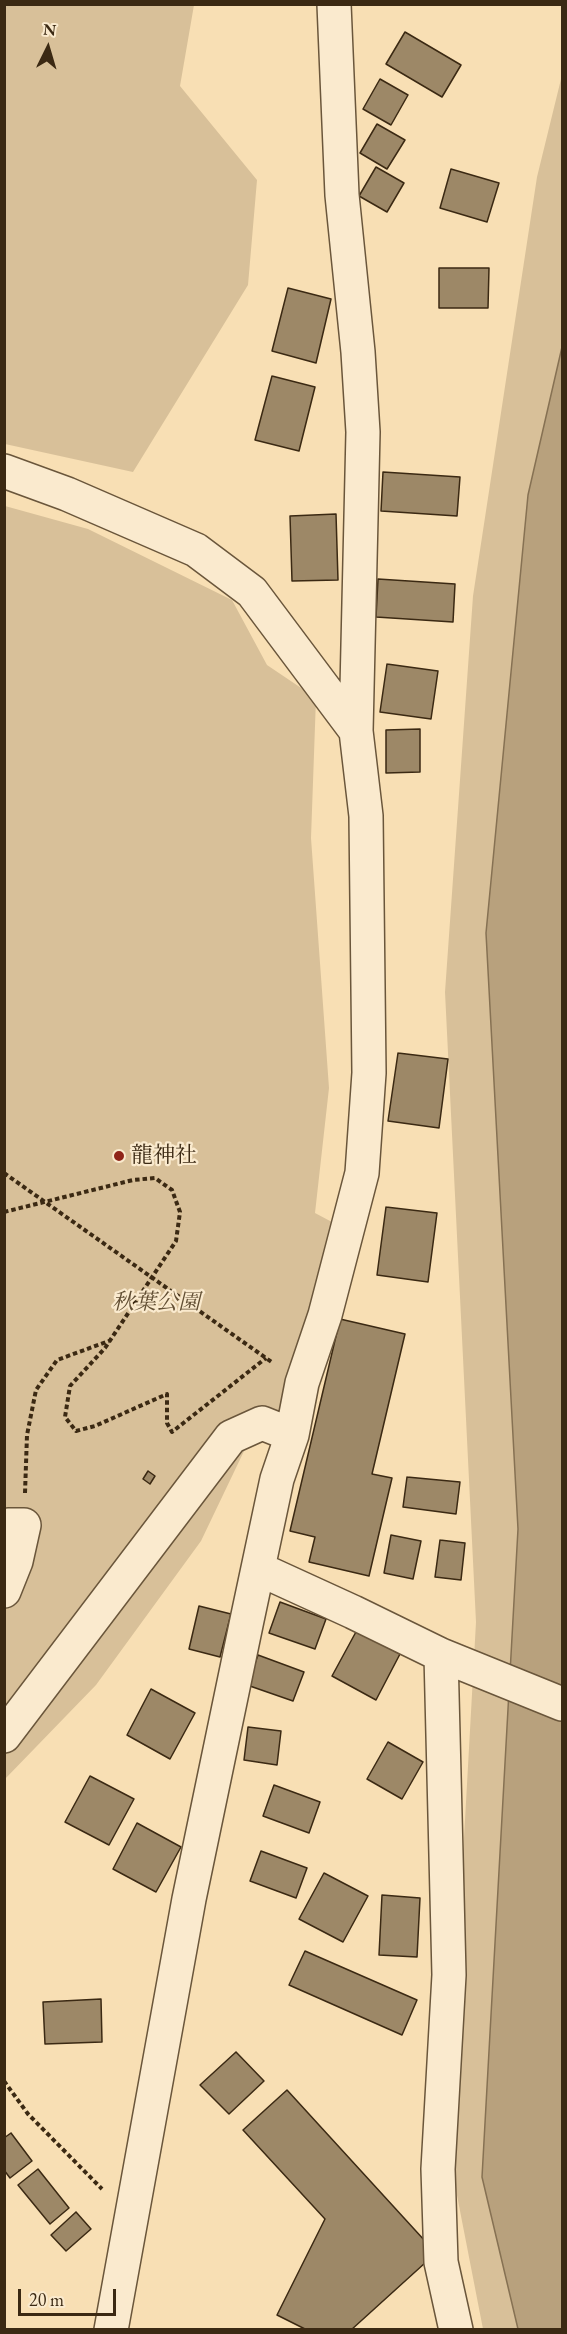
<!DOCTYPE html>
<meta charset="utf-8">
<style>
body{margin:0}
#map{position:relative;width:567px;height:2334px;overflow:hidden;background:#f8dfb4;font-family:"EB Garamond",serif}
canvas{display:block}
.frame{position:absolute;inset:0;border:6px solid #3b2913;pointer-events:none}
.north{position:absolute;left:18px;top:18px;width:60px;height:60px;-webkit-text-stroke:4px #faeace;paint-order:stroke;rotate:5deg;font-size:16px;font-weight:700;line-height:24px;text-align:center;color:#3b2913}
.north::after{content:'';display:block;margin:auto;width:21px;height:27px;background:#3b2913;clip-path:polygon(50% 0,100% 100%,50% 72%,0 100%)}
.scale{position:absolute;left:18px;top:2289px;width:98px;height:27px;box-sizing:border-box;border:3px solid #3b2913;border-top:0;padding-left:8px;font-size:18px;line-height:21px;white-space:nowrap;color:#3b2913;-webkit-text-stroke:4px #faeace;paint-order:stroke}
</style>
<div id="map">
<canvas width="567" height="2334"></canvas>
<div class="frame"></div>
<div class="north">N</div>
<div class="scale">20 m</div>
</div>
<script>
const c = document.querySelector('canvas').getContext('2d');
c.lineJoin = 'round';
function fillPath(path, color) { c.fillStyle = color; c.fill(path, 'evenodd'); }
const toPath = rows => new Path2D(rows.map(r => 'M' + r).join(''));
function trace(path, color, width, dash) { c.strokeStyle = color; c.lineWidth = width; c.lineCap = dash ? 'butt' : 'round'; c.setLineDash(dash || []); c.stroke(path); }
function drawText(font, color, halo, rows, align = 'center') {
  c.font = font + ' "EB Garamond","Noto Serif JP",serif'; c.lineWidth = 4.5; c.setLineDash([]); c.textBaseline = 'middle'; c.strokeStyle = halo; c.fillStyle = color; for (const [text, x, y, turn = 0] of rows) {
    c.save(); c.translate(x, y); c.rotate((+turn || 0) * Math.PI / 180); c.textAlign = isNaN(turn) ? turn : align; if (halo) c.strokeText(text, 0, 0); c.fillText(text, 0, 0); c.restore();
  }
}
fillPath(toPath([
 [5,4,194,5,180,86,257,180,248,285,133,472,5,444],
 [562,75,562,2329,483,2329,447,2144,476,1622,445,992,473,596,537,177],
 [5,506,88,529,232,600,267,665,316,698,311,838,329,1088,315,1213,347,1230,292,1435,256,1426,201,1541,96,1685,5,1779]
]), '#d8c099');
const water = toPath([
 [562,347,562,2329,518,2329,482,2177,518,1529,486,933,528,495,562,347]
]);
fillPath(water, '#b8a17d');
trace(water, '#867153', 1.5);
const building = toPath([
 [405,32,461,65,442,97,386,64,405,32],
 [380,79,408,95,391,125,363,109,380,79],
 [377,124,405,140,387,169,360,153,377,124],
 [376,167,404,183,387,212,359,196,376,167],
 [451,169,499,183,487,222,440,208,451,169],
 [439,268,489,268,488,308,439,308,439,268],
 [288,288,331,299,316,363,272,351,288,288],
 [272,376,315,387,299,451,255,440,272,376],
 [383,472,460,477,457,516,381,511,383,472],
 [336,514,338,580,292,581,290,516,336,514],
 [378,579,455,584,453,622,376,617,378,579],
 [387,664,438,671,431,719,380,712,387,664],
 [420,729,420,772,386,773,386,730,420,729],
 [398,1053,448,1059,439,1128,388,1121,398,1053],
 [386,1207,437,1213,428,1282,377,1275,386,1207],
 [340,1319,405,1334,372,1474,392,1478,369,1576,309,1562,315,1537,290,1531,340,1319],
 [148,1471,155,1476,150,1484,143,1479,148,1471],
 [407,1477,460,1482,456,1514,403,1507,407,1477],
 [391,1535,421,1541,413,1579,384,1573,391,1535],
 [440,1540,465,1543,461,1580,435,1577,440,1540],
 [280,1602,326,1619,315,1649,269,1633,280,1602],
 [199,1606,231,1614,220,1657,189,1649,199,1606],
 [357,1630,400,1654,376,1700,332,1676,357,1630],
 [258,1655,304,1672,293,1701,247,1685,258,1655],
 [151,1689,195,1713,170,1759,127,1735,151,1689],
 [248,1727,281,1731,277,1765,244,1760,248,1727],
 [388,1742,423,1762,402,1799,367,1779,388,1742],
 [90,1776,134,1799,109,1845,65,1822,90,1776],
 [274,1785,320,1802,309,1833,263,1816,274,1785],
 [137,1823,181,1847,156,1892,113,1869,137,1823],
 [261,1851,307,1868,296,1898,250,1881,261,1851],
 [324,1873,368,1896,343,1942,299,1919,324,1873],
 [382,1895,420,1898,417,1957,379,1955,382,1895],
 [305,1951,417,2000,402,2035,289,1985,305,1951],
 [101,1999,102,2042,45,2044,43,2002,101,1999],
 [236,2052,264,2081,229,2114,200,2085,236,2052],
 [287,2090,436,2253,351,2330,307,2330,277,2315,325,2219,243,2130,287,2090],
 [11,2133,32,2161,10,2178,4,2170,4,2138,11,2133],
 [38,2169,69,2208,50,2224,18,2185,38,2169],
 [76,2212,91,2229,66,2251,51,2235,76,2212]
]);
fillPath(building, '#9d8867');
trace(building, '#3b2913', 1.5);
const minor = toPath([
 [4,471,67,494,196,550,252,592,356,731],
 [4,1528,8,1525,24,1525,16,1561,4,1591],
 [259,1569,353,1612,441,1655,562,1704],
 [441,1655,449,1975,438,2169,441,2262,456,2330],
 [4,1736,231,1437,262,1423,292,1435],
 [111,2330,189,1899,247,1620,277,1479,292,1435,302,1383,325,1315,362,1173,369,1073,366,816,356,731,363,432,358,352,342,195,334,4]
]);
trace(minor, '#6a563b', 36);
trace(toPath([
 [4,1173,273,1363],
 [4,1212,133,1180,155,1178,172,1190,180,1212,176,1241,105,1348,70,1386,65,1417,76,1431,95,1426,167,1394,167,1423,172,1432,266,1358],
 [25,1493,27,1435,36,1390,57,1360,109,1341],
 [4,2081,28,2114,102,2189]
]), '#3b2913', 4, [4.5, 3]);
trace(minor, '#faeace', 33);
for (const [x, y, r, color] of [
 [119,1156,6,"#8f2418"]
]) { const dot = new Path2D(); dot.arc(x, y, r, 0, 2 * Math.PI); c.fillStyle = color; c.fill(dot); trace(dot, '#faeace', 2); }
drawText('22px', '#3b2913', '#faeace', [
 ["龍神社",131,1156]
], 'left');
drawText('italic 22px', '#624f34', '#faeace', [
 ["秋葉公園",156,1303]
]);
</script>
